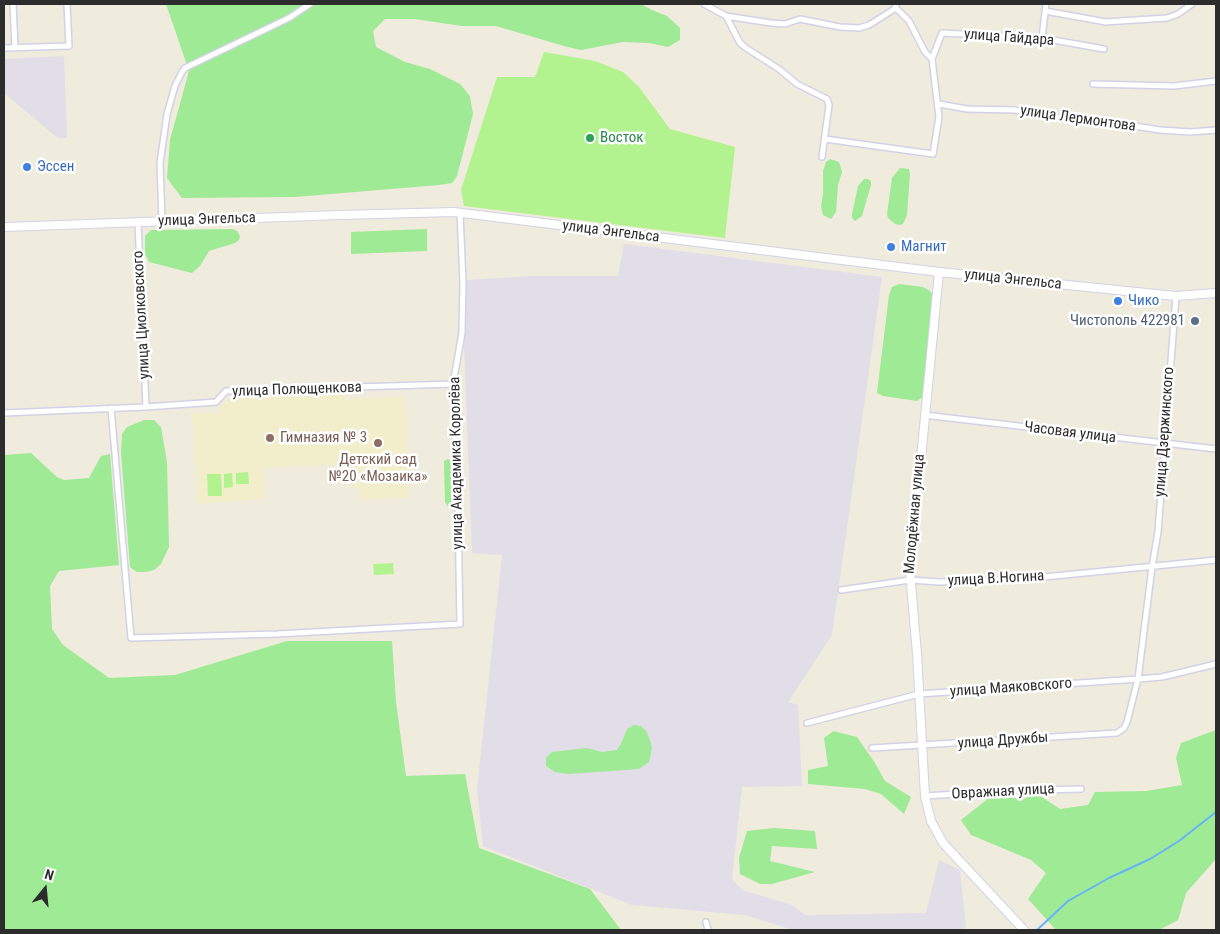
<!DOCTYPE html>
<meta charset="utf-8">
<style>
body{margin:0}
#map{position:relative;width:1220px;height:934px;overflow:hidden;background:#efebdd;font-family:"Roboto Condensed",sans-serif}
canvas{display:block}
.frame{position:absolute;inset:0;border:5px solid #2c2c2c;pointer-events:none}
.north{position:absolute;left:20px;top:864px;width:50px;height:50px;-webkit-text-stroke:4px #fff;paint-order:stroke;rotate:17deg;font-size:14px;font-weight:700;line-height:20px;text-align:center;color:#2c2c2c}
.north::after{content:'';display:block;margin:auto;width:18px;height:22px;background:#2c2c2c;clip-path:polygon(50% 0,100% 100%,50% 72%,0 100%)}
</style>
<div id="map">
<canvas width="1220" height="934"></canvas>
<div class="frame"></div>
<div class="north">N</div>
</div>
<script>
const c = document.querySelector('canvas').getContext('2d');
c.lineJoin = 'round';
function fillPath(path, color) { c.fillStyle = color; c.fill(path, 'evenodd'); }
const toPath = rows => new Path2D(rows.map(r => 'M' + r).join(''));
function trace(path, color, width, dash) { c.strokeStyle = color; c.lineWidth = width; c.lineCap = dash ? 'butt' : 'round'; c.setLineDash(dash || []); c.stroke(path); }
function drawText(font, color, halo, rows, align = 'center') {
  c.font = font + ' "Roboto Condensed",sans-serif'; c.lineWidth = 5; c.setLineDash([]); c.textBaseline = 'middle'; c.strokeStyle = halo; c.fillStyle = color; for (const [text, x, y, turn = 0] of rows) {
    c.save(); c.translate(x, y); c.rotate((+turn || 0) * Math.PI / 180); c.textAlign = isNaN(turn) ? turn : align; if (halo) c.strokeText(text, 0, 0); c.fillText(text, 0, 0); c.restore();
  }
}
fillPath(toPath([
 [64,56,67,138,58,138,4,93,4,59],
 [624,244,882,277,832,635,788,702,798,705,802,786,742,787,732,879,742,890,792,905,805,915,926,913,939,860,960,870,966,927,959,930,793,930,745,915,632,905,483,846,477,790,502,555,472,553,464,345,466,280,531,276,618,276]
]), '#e2dee7');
fillPath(toPath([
 [344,392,345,399,405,396,410,498,361,500,360,488,351,488,349,464,264,468,265,499,197,504,192,413,220,413,220,407,232,397]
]), '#f2edcb');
fillPath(toPath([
 [166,4,641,4,652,10,667,16,680,28,680,40,668,47,649,43,623,42,581,50,564,46,496,26,462,26,414,19,385,19,373,31,376,47,405,62,430,69,460,84,470,96,473,114,457,176,452,183,439,185,295,197,182,198,167,178,170,140,189,71],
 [830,159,839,162,842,172,838,185,836,212,831,219,823,215,821,206,823,194,823,171,826,162],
 [900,168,909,169,910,174,907,215,903,224,899,225,895,224,888,218,887,214,892,178],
 [864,179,868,179,871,181,871,185,862,216,855,221,852,218,852,214,858,186],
 [233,229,237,231,240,236,239,240,235,243,209,251,200,266,192,273,149,262,145,254,145,236,151,230],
 [427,229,427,251,351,254,351,232],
 [899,284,923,287,930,291,932,294,924,393,923,397,917,401,883,396,877,393,889,295,892,287],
 [144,420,154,420,161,427,167,462,169,547,161,564,154,570,146,572,137,572,130,567,121,453,122,434,127,427],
 [31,453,57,477,64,480,89,478,101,456,110,454,119,565,59,571,50,586,52,629,63,645,109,678,175,675,287,641,392,641,396,702,406,776,465,774,479,848,590,889,621,930,4,930,4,455],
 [448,459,451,462,454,502,453,506,449,508,445,502,444,465,444,461],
 [634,725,641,726,647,732,652,747,649,762,639,769,568,774,555,772,546,766,546,758,552,752,587,748,602,752,617,750,621,744,627,729],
 [1216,730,1216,859,1186,893,1178,920,1159,930,1056,930,1028,899,1046,873,1031,860,971,835,961,820,1003,787,1019,801,1036,793,1060,809,1088,805,1095,792,1146,791,1182,785,1176,758,1181,743],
 [833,731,857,737,875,763,885,781,911,797,904,814,881,794,865,789,808,784,808,770,828,766,824,738],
 [774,828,815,831,817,849,772,846,770,861,815,872,772,884,760,884,740,874,739,858,747,831]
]), '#9fea94');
fillPath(toPath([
 [544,52,595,61,623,72,639,87,670,129,735,147,725,238,464,206,461,190,497,77,535,77],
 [248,472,249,484,236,484,236,473],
 [232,473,233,487,224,488,224,474],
 [207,474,221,474,222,496,208,496],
 [393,563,394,574,374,575,373,564]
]), '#b3f38f');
trace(toPath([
 [1037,930,1068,901,1109,878,1150,859,1179,841,1216,812]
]), '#66b3fa', 2);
const minor = toPath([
 [13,4,15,48],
 [704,4,726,16,740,43,746,48,779,69,797,84,827,99,829,105,822,157],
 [896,8,909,21,925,52,932,59],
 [1045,11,1106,22,1120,21,1167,18,1178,14,1192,4],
 [726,16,771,23,785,24,800,19,840,27,859,28,869,25,896,8,895,4],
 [1042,38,1046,4],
 [4,48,69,46,67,4],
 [1093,84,1174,86,1216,81],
 [939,104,967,109,1015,110,1076,121,1102,121,1160,130,1190,132,1216,130],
 [825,139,933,154,939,117,932,59,942,33,1042,38,1104,49],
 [162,222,160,163,167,114,175,86,182,72,185,68,289,18,310,4],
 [138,223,146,407],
 [111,408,131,638,277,634,460,624,458,511,453,384,462,333,463,283,460,213],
 [4,413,146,407,216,402,226,391,453,384],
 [924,415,1216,449],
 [841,590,910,580,940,582,1034,578,1216,560],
 [807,723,919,694,1138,679,1162,677,1216,664],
 [872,748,1117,733,1124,728,1127,722,1138,679,1152,567,1158,532,1176,296],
 [925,796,1003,791,1081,789],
 [706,922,708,930]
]);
const secondary = toPath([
 [4,227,340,215,454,212,939,272,1176,296,1216,293],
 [939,272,910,572,917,654,925,796,931,821,943,843,1024,930]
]);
trace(minor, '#d2d2e6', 8);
trace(secondary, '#d2d2e6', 10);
trace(minor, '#fff', 5);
trace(secondary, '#fff', 8);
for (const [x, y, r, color] of [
 [590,138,5,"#2e9e5b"],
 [27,167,5,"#3f7fe0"],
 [891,247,5,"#3f7fe0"],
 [1118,301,5,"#3f7fe0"],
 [1195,321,5,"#5c6f8a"],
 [270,438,5,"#8d6e63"],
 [378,443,5,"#8d6e63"]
]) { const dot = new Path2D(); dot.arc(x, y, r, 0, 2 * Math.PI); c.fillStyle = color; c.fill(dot); trace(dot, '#fff', 2); }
drawText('15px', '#2c2c2c', '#fff', [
 ["улица Гайдара",1009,38,4],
 ["улица Лермонтова",1078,119,8],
 ["улица Энгельса",207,220,-2],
 ["улица Энгельса",611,232,7],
 ["улица Энгельса",1013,280,6],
 ["улица Циолковского",142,315,-93],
 ["улица Полющенкова",297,390,-2],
 ["улица Дзержинского",1165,432,-86],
 ["Часовая улица",1070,433,7],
 ["улица Академика Королёва",457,463,-91],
 ["Молодёжная улица",915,514,-85],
 ["улица В.Ногина",996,579,-3],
 ["улица Маяковского",1011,688,-4],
 ["улица Дружбы",1003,741,-4],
 ["Овражная улица",1003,792,-3]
]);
drawText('15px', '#27864d', '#fff', [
 ["Восток",600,138]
], 'left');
drawText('15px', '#366cbe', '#fff', [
 ["Эссен",37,167],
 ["Магнит",901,247],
 ["Чико",1128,301]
], 'left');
drawText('15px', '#4e5e75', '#fff', [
 ["Чистополь 422981",1185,321]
], 'right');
drawText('15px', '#785e54', '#fff', [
 ["Гимназия № 3",280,438],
 ["Детский сад",378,460,"center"],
 ["№20 «Мозаика»",378,477,"center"]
], 'left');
</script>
